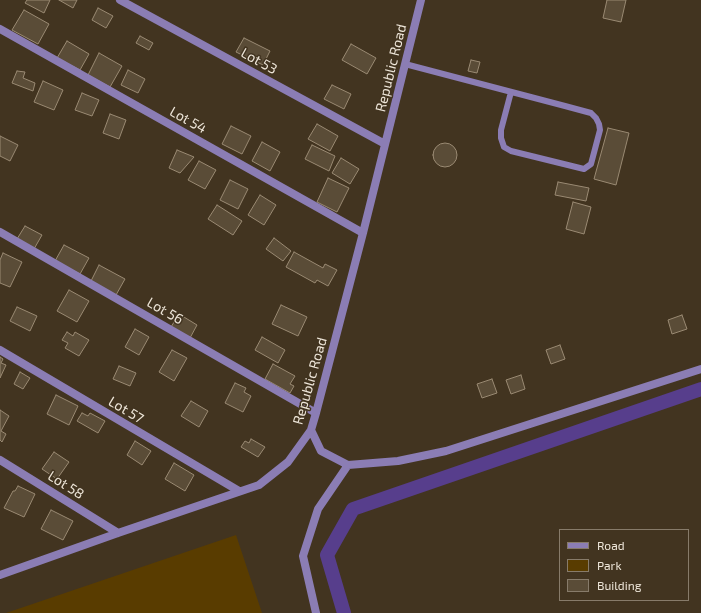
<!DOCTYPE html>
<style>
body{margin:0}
#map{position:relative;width:701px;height:613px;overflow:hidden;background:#423420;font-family:"Exo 2",sans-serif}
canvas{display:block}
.legend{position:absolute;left:559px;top:529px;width:130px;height:72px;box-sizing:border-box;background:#423420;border:1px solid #877b6a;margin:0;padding:5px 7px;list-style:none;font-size:12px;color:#eee6d9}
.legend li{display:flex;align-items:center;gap:8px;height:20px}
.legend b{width:20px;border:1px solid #877b6a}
</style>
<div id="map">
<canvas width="701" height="613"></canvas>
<ul class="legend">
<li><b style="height:5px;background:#8b7db4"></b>Road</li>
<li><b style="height:11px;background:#593c00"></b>Park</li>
<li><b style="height:11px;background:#5a4c37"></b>Building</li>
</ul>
</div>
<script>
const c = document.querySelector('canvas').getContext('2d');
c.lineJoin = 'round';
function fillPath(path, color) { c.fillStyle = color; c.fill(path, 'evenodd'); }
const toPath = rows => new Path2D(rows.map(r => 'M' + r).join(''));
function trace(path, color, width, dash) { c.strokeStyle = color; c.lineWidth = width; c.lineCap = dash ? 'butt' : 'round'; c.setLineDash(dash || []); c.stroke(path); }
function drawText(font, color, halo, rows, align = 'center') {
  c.font = font + ' "Exo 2",sans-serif'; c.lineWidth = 3; c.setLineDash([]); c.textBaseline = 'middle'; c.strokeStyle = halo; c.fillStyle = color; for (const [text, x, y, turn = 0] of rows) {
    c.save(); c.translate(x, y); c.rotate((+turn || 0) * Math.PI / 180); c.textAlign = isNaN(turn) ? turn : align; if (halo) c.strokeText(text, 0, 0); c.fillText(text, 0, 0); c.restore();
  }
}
fillPath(toPath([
 [236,535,262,613,6,613]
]), '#593c00');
trace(toPath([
 [344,613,327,555,353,509,701,389]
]), '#573e8c', 14);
const building = toPath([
 [27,0,50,0,44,13,25,3,27,0],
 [59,0,77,0,73,8,59,0],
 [607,0,626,0,621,22,603,18,607,0],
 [98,8,113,16,106,28,92,20,98,8],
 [24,10,49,24,38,44,12,30,24,10],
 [140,36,153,43,149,50,136,43,140,36],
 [244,38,270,51,263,65,236,52,244,38],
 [67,41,89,54,80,70,57,58,67,41],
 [351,44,376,58,367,74,342,60,351,44],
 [99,53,122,66,110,87,88,75,99,53],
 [471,60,480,62,477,73,468,71,471,60],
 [128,70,145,79,138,93,121,85,128,70],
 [17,71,25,72,23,78,35,83,33,91,12,83,17,71],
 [43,81,63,90,54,110,34,102,43,81],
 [332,85,351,94,344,109,324,99,332,85],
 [82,93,99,100,92,116,75,110,82,93],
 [110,114,126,120,119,139,103,133,110,114],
 [317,124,338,136,330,151,308,139,317,124],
 [231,126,251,136,242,154,222,144,231,126],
 [608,128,629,133,616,185,594,179,608,128],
 [0,136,18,145,10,161,0,156,0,136],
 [262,142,280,152,270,171,252,161,262,142],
 '433 155a12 12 0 1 1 24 0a12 12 0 1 1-24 0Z',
 [312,145,335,156,329,171,305,159,312,145],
 [177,150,194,157,180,173,169,168,177,150],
 [341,158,359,169,350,184,332,173,341,158],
 [199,161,216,170,205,189,188,180,199,161],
 [328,178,349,188,337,212,317,202,328,178],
 [230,180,248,189,238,209,220,200,230,180],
 [558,182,589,188,586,201,555,195,558,182],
 [260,195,276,205,264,225,248,215,260,195],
 [573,202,591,207,584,234,566,229,573,202],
 [217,205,242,221,233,235,208,219,217,205],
 [25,226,42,235,34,249,17,239,25,226],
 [274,238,291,251,283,261,266,249,274,238],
 [64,245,89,258,80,274,55,261,64,245],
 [294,252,323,268,325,264,337,270,328,286,317,280,315,283,286,267,294,252],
 [3,253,22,262,10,287,0,283,0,260,3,253],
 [99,265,125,279,116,295,91,281,99,265],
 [69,290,89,301,77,322,57,311,69,290],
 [281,305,307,317,298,336,272,324,281,305],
 [17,307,37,316,30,331,10,321,17,307],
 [179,314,197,325,190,338,171,327,179,314],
 [682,315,687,329,672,334,668,320,682,315],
 [135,329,149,337,139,355,125,347,135,329],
 [67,332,73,336,75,332,89,340,79,356,65,348,68,343,62,340,67,332],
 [262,337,285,350,278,363,255,350,262,337],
 [560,345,565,359,551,364,546,350,560,345],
 [172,350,187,358,174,381,159,372,172,350],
 [0,357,3,359,1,363,6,365,0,378,0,357],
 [273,364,295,376,290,384,294,386,290,393,265,379,273,364],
 [119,366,136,373,130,386,113,379,119,366],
 [20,372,30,378,23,389,14,384,20,372],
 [521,375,525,389,511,394,506,380,521,375],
 [492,379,497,393,482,398,477,384,492,379],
 [235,383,246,388,244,392,251,396,243,412,225,403,235,383],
 [56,395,78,406,69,425,47,414,56,395],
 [191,401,208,411,199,427,181,416,191,401],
 [0,410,9,416,1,431,6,434,2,442,0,440,0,410],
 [82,413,88,416,90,413,105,421,98,433,77,421,82,413],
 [251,439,265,447,258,457,241,447,245,441,249,443,251,439],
 [135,441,151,451,142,465,127,455,135,441],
 [54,452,69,462,57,479,42,469,54,452],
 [174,463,194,475,185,491,165,479,174,463],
 [18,486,35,494,24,517,4,508,13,491,15,491,18,486],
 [51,510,73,521,63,540,41,529,51,510]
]);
fillPath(building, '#5a4c37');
trace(building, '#9a8a73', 1);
trace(toPath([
 [405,64,565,106,591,113,596,118,599,124,600,130,591,164,584,169,511,151,504,147,501,138,501,130,511,92]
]), '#8b7db4', 6);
trace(toPath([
 [120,0,385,144],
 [0,29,363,233],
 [0,232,316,413],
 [0,350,239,491],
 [311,430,321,451,348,465,398,461,446,451,701,369],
 [0,460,118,533],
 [0,575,118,533,259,485,288,462,311,430,316,413,363,233,421,0],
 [316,613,303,556,318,509,348,465]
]), '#8b7db4', 8);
drawText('14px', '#eee6d9', '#423420', [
 ["Lot 53",259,61,29],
 ["Republic Road",391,68,-76],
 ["Lot 54",188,120,29],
 ["Lot 56",165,311,30],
 ["Republic Road",310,381,-74],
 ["Lot 57",126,410,31],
 ["Lot 58",66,485,32]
]);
</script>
